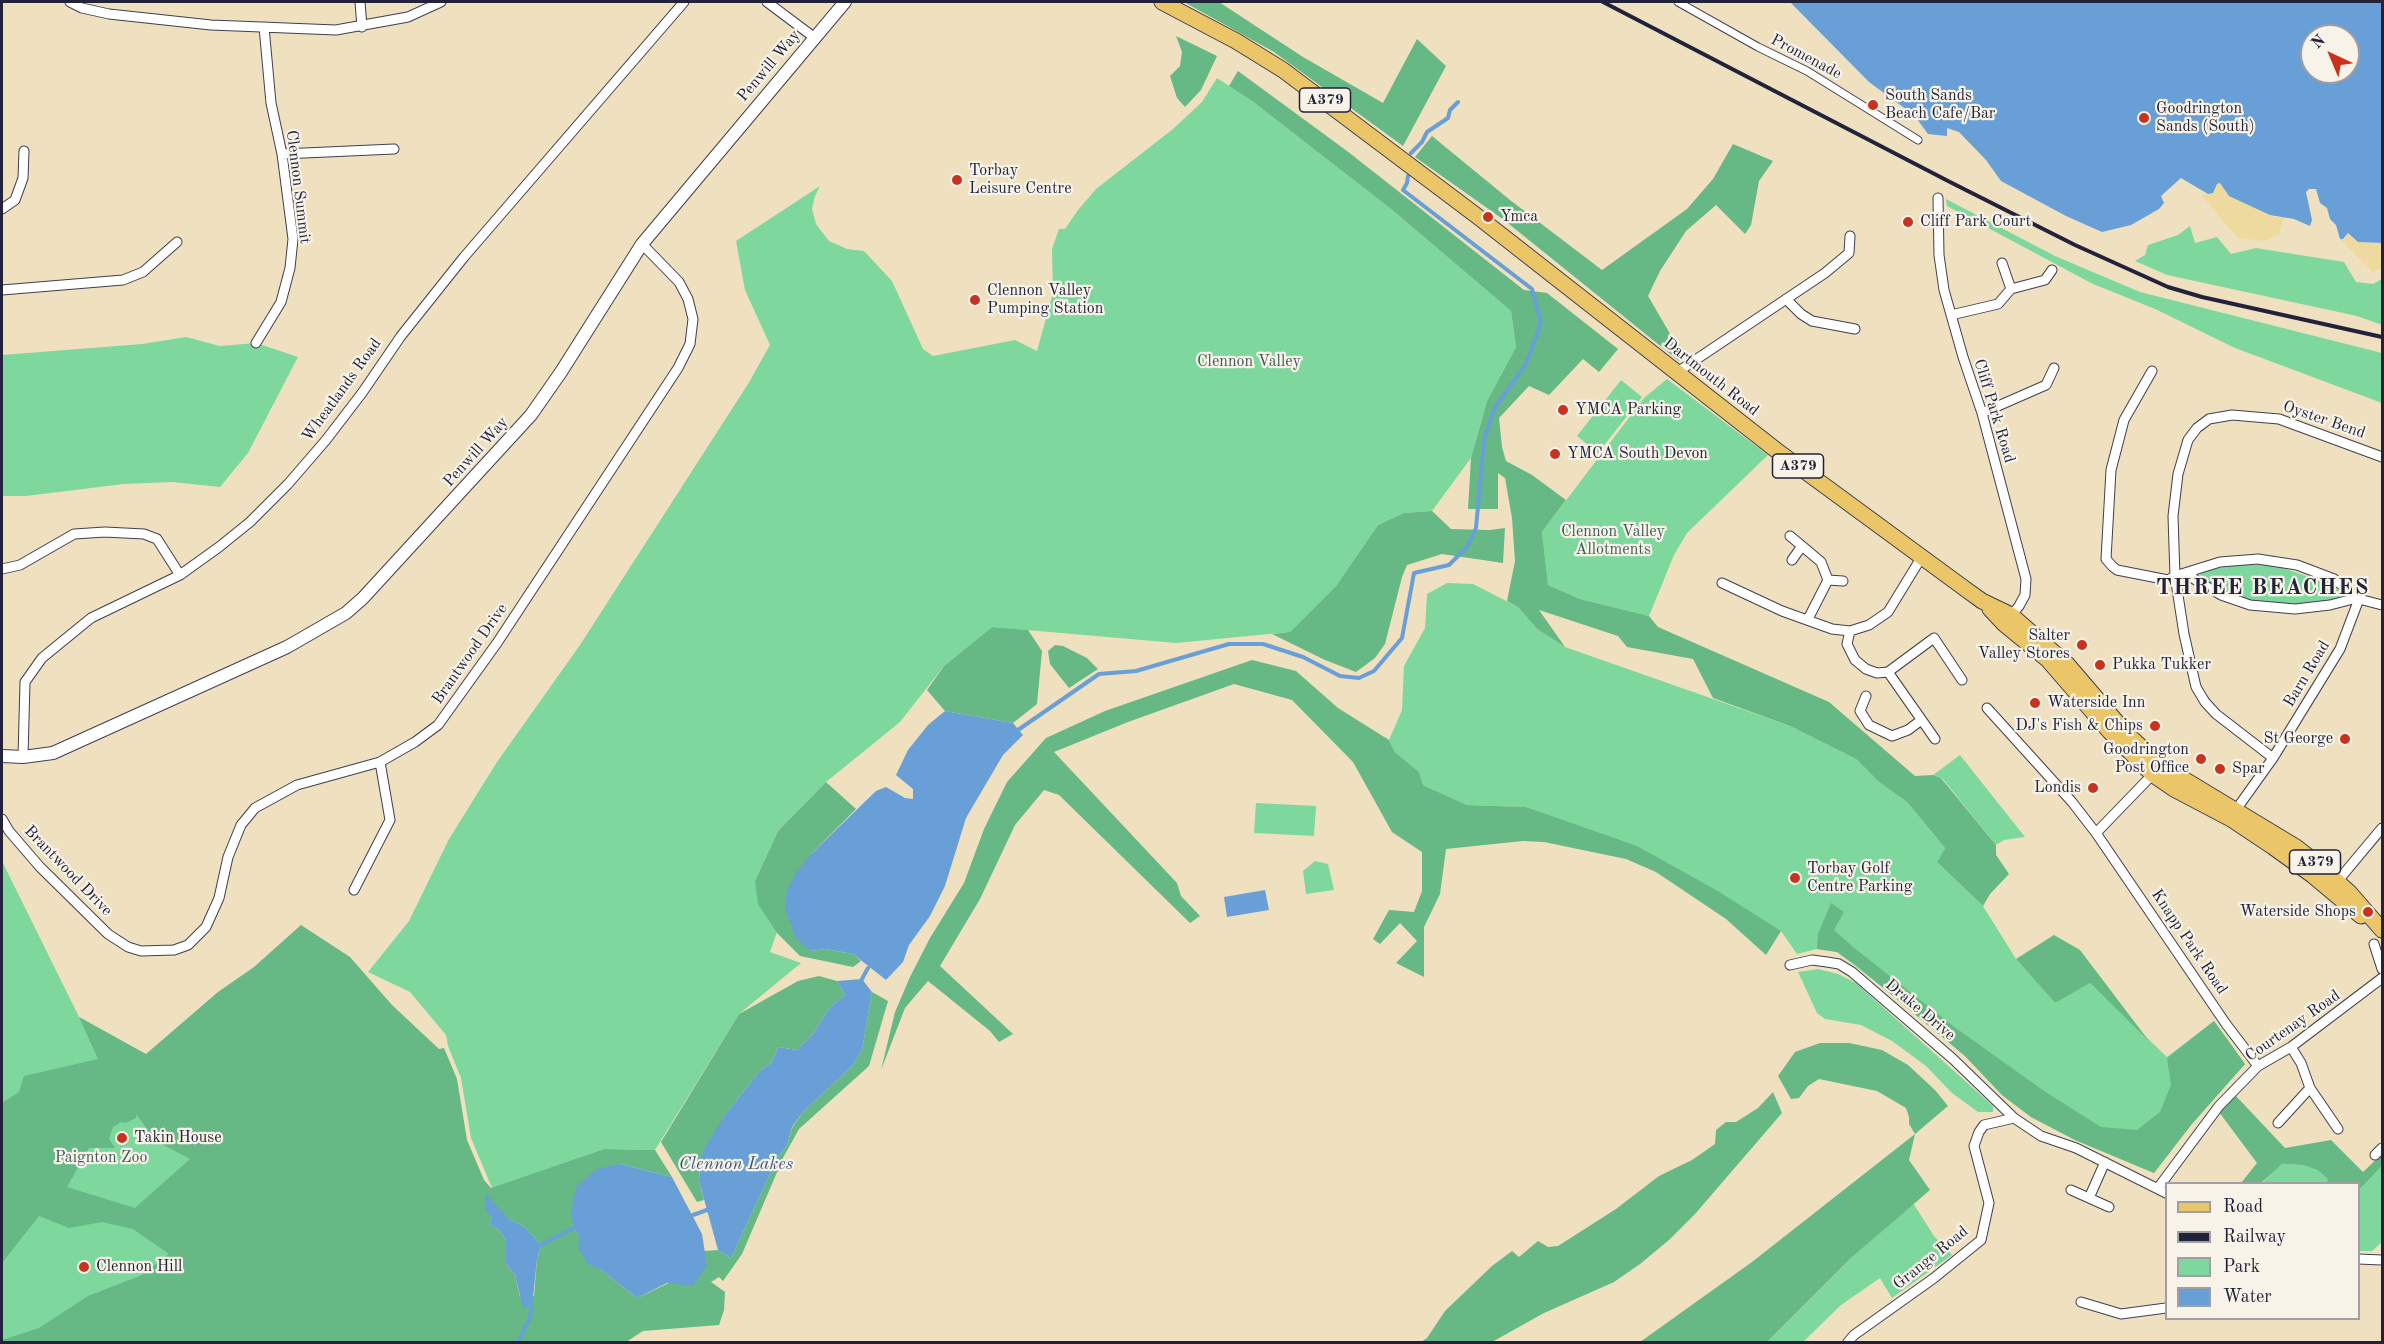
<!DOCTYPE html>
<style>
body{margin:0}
#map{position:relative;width:2384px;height:1344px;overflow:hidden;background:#efe0c0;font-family:"Old Standard TT",serif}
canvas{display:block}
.frame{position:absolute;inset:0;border:3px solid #22223b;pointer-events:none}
.legend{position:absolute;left:2165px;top:1182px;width:195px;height:138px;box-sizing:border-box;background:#f7f3e8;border:2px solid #a29fa3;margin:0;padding:8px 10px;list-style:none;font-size:18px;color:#22223b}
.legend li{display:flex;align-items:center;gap:12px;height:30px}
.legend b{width:30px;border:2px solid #a29fa3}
.north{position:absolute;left:2300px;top:24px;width:60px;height:60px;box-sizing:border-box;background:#f7f3e8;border:2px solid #a29fa3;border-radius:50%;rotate:316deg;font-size:16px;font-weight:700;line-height:24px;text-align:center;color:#22223b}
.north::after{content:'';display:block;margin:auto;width:21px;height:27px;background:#c8321e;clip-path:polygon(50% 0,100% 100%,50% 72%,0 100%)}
</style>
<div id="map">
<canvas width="2384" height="1344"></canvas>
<div class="frame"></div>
<ul class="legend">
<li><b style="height:8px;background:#ebc669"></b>Road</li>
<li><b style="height:8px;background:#22223b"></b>Railway</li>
<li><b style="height:16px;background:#7ed89e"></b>Park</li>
<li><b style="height:16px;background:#689fd6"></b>Water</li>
</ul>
<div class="north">N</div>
</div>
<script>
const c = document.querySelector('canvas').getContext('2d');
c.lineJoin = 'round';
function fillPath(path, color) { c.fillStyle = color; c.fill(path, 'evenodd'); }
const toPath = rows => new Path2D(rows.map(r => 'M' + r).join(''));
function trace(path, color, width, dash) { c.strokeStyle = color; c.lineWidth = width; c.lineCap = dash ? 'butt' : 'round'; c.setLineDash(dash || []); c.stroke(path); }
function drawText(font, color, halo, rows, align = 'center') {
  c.font = font + ' "Old Standard TT",serif'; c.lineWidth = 4.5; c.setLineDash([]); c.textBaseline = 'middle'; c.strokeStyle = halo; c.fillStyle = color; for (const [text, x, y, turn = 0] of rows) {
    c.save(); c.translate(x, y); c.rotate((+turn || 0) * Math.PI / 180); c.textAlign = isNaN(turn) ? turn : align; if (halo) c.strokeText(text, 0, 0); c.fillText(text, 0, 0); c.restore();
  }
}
fillPath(toPath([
 [1217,78,1252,101,1391,209,1511,311,1516,347,1487,401,1471,458,1432,511,1404,513,1378,525,1336,586,1290,632,1176,643,992,627,944,666,900,722,826,782,778,831,755,881,777,932,770,952,801,963,739,1014,655,1150,604,1149,492,1188,471,1138,461,1078,448,1046,446,1035,410,992,368,972,409,921,449,839,497,762,580,645,748,384,770,345,745,290,736,241,820,186,815,196,812,209,816,224,829,241,847,249,864,251,892,281,923,349,933,356,1015,340,1037,351,1053,293,1052,249,1059,229,1065,229,1078,210,1096,189,1173,129,1202,102],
 [1946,199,2055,256,2140,292,2382,353,2382,403,2235,348,2155,309,2093,284,1947,206],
 [2190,226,2195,243,2217,237,2231,254,2256,248,2344,262,2356,282,2373,284,2382,279,2382,325,2357,316,2167,275,2135,261,2145,255,2148,245,2178,235],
 [186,337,220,346,256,343,298,357,248,453,220,487,172,482,124,484,26,496,2,496,2,355,142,344],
 [1667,379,1768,455,1687,533,1674,555,1649,616,1580,599,1548,585,1542,532,1644,398],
 [1621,380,1642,397,1598,453,1577,436],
 [2272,564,2329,584,2346,596,2345,598,2300,605,2255,601,2219,589,2199,576,2201,573,2226,566],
 [1447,583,1473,584,1518,607,1537,629,1565,647,1790,726,1856,759,1879,782,1907,802,1945,848,1937,862,1983,906,2016,959,2055,1003,2089,982,2167,1057,2214,1021,2245,1064,2191,1125,2154,1173,2075,1140,2031,1117,2002,1095,1965,1056,1904,1004,1837,952,1817,949,1797,954,1781,931,1577,826,1526,807,1467,805,1423,785,1419,772,1395,752,1389,740,1402,710,1404,666,1425,628,1427,594],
 [1960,755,2025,837,2004,840,1996,845,1942,778,1933,775],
 [1256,803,1316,806,1314,836,1254,833],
 [2,861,79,1017,152,1058,209,1134,179,1268,48,1342,2,1342],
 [1315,861,1328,864,1334,890,1306,894,1303,871],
 [1818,969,1838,974,1856,983,1993,1106,1993,1112,1978,1112,1952,1093,1926,1066,1892,1041,1861,1025,1825,1019,1817,1013,1798,972],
 [2281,1164,2303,1165,2318,1169,2329,1179,2327,1183,2261,1184],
 [2382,1166,2382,1242,2372,1251,2359,1251,2359,1190],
 [1913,1203,1934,1236,1952,1255,1892,1298,1880,1278,1841,1305,1803,1342,1767,1342,1851,1258]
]), '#7ed89e');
fillPath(toPath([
 [1184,2,1219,2,1303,57,1383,103,1417,39,1446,66,1403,146,1274,52],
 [1176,36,1217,56,1201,90,1185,107,1177,98,1170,76,1180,66,1182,52],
 [1238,71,1347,151,1524,290,1547,293,1618,349,1599,372,1583,359,1549,395,1529,386,1499,418,1502,447,1506,461,1532,475,1566,500,1542,532,1548,585,1580,599,1649,616,1658,627,1829,702,1915,776,1933,775,1941,778,1996,845,1996,855,2009,874,1990,894,1983,906,1937,862,1945,848,1907,802,1879,782,1856,759,1790,726,1713,698,1693,659,1627,647,1618,636,1539,610,1565,647,1537,629,1518,607,1507,601,1515,561,1512,518,1505,478,1498,473,1498,509,1468,509,1471,458,1487,401,1516,347,1511,311,1391,209,1252,101,1229,86],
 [1432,136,1510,200,1602,270,1687,209,1713,179,1733,144,1773,161,1759,181,1751,225,1745,234,1716,205,1686,231,1660,271,1648,296,1672,337,1687,353,1679,361,1504,220,1415,157],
 [1432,511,1451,529,1490,530,1505,528,1503,563,1442,554,1407,565,1402,577,1385,644,1375,658,1356,672,1325,660,1272,634,1290,632,1336,586,1378,525,1404,513],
 [992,627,1028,630,1042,651,1037,704,1013,723,945,711,927,690,944,666],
 [1055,645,1063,646,1087,658,1098,669,1069,688,1050,664,1048,651],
 [1252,660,1296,671,1338,708,1389,740,1395,752,1419,772,1423,785,1467,805,1526,807,1637,846,1716,890,1781,931,1766,955,1726,919,1656,872,1626,859,1544,842,1523,841,1446,849,1440,894,1424,927,1424,977,1396,963,1417,941,1400,923,1380,944,1373,939,1389,910,1414,912,1422,891,1422,852,1392,832,1353,762,1292,700,1234,684,1128,722,1054,752,1177,883,1181,896,1200,916,1190,923,1059,795,1044,790,1015,825,980,899,940,966,1013,1034,999,1042,990,1031,928,981,905,1008,881,1070,895,1012,910,977,930,938,964,883,984,829,1007,782,1046,738,1105,711],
 [826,782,856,809,811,854,810,951,826,949,853,954,861,961,853,967,800,956,777,933,758,904,755,881,778,831],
 [1831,903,1844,912,1834,930,1853,947,1953,1026,2044,1091,2101,1127,2137,1130,2160,1112,2171,1085,2167,1058,2214,1021,2245,1064,2191,1125,2154,1173,2075,1140,2031,1117,2002,1095,1965,1056,1857,966,1837,952,1817,949,1818,934],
 [301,925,350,957,392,1005,439,1049,444,1048,457,1079,467,1140,484,1180,491,1188,604,1149,655,1150,672,1177,620,1164,574,1228,600,1269,637,1298,707,1265,704,1251,718,1250,731,1258,778,1157,787,1145,792,1128,803,1112,853,1065,862,1050,872,992,888,1001,869,1066,799,1129,784,1156,742,1254,723,1281,719,1277,711,1282,725,1292,724,1310,719,1325,643,1331,626,1342,2,1342,2,1340,39,1328,88,1296,142,1275,169,1254,133,1229,102,1222,69,1228,39,1216,2,1263,2,1103,19,1092,24,1076,98,1059,79,1017,146,1054,218,992,254,967],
 [136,1114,156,1141,190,1159,135,1208,67,1187,89,1148,115,1148,109,1139,113,1127,121,1122,126,1123,136,1118],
 [492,1217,509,1219,525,1227,541,1245,537,1260,534,1296,520,1297,515,1275,506,1264,506,1240,499,1230,489,1224],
 [2054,935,2080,950,2149,1041,2090,983,2055,1003,2016,959],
 [819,976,837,981,845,995,830,1007,813,1034,797,1050,778,1047,772,1062,759,1072,727,1112,700,1160,699,1181,704,1200,697,1202,661,1142,739,1014,798,981],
 [1820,1043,1849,1043,1882,1050,1908,1065,1935,1090,1948,1106,1915,1134,1909,1160,1930,1190,1851,1258,1767,1342,1640,1342,1752,1262,1915,1134,1909,1124,1909,1117,1906,1108,1877,1091,1819,1079,1808,1086,1799,1098,1791,1099,1778,1076,1795,1052],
 [1773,1092,1782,1113,1695,1214,1669,1240,1640,1264,1614,1282,1544,1313,1492,1342,1421,1342,1427,1338,1445,1311,1492,1266,1512,1251,1519,1257,1538,1241,1548,1247,1558,1246,1616,1209,1659,1176,1692,1160,1715,1144,1716,1130,1726,1122,1736,1122,1758,1108],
 [2235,1095,2285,1148,2331,1140,2363,1172,2382,1154,2382,1166,2359,1190,2358,1184,2327,1183,2328,1179,2318,1170,2303,1165,2282,1164,2261,1183,2241,1183,2257,1163,2219,1112]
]), '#66b885');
fillPath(toPath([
 [2221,183,2225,192,2275,217,2284,217,2279,235,2265,241,2238,238,2201,195,2211,194,2217,184],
 [2348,233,2355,240,2363,243,2382,243,2382,269,2372,272,2340,239,2343,239]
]), '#eeda9e');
fillPath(toPath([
 [1790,2,2382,2,2382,243,2358,242,2348,233,2343,239,2340,239,2336,225,2330,219,2327,208,2320,203,2316,189,2309,189,2306,192,2312,220,2310,226,2294,219,2270,215,2229,196,2220,183,2217,184,2213,193,2208,194,2181,178,2161,196,2164,203,2159,209,2131,225,2102,232,2066,216,2001,181,1986,160,1959,132,1947,128,1947,136,1928,134,1914,115,1869,82],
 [2312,36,2348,36,2348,72,2312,72],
 [945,711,1013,723,1023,735,1003,755,966,818,945,886,930,916,909,945,903,962,886,980,853,954,826,949,810,951,796,938,785,909,787,890,796,873,811,854,876,791,886,787,905,798,913,799,913,789,896,775,908,750,928,725],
 [1265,890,1269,910,1227,917,1224,897],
 [862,979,872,992,862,1050,853,1065,803,1112,792,1127,787,1145,778,1157,731,1258,718,1250,699,1181,700,1160,705,1147,727,1112,759,1072,772,1062,778,1047,797,1050,813,1034,830,1007,845,995,837,981],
 [620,1164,672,1177,702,1234,707,1265,693,1286,667,1283,637,1298,600,1269,588,1264,578,1247,580,1238,574,1228,571,1213,576,1187,597,1169],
 [485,1193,509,1219,525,1227,541,1245,537,1260,532,1307,523,1308,515,1275,506,1264,506,1240,499,1230,489,1224,492,1217,486,1211]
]), '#689fd6');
trace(toPath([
 [1411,153,1422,142,1427,132,1448,118,1450,110,1458,102],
 [1018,730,1099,674,1136,671,1229,644,1263,644,1303,657,1340,676,1359,678,1374,671,1402,638,1414,573,1449,565,1467,547,1476,528,1484,441,1494,409,1526,364,1541,323,1532,289,1403,190,1407,183,1408,176],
 [862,979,868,968],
 [693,1215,707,1210],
 [541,1245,574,1228],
 [518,1342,529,1320,532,1307]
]), '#689fd6', 4);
const pedestrian = toPath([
 [1678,2,1758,47,1807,71,1918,140]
]);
const minor = toPath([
 [70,2,82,8,109,14,211,25,336,30,408,17,441,2],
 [360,2,362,27],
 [767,2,815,38],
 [282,154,394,149],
 [1938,198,1939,255,1944,290,1963,357,1982,413,2026,579,2025,595,2019,606,2010,617],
 [2,209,15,200,23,178,24,151],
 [2002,263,2011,289],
 [2,290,123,280,143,272,177,242],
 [1786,299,1801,314,1812,321,1855,329],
 [1951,315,1998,304,2011,289,2045,280,2052,270],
 [256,343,281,302,290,268,293,239,282,154,271,103,264,27],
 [2152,371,2124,420,2111,470,2106,559,2112,566,2117,570,2168,580,2175,576,2220,562,2258,559,2297,565,2334,579,2359,599,2382,605],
 [1676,373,1825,273,1849,253,1850,236],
 [1982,413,2046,385,2054,368],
 [1790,536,1802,546],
 [1792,560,1802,546,1821,562,1828,580],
 [2,569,20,565,74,534,105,532,144,534,157,539,180,575],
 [2189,572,2194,579,2221,595,2250,605,2295,609,2330,605,2357,598],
 [1722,583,1782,611,1832,629,1850,631,1869,625,1888,612,1921,558],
 [1808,619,1828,580,1843,581],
 [1850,631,1847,644,1855,660,1866,669,1877,673,1888,672,1935,739],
 [1888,672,1934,638,1962,680],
 [1866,696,1860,711,1869,725,1892,736,1908,730,1920,721],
 [1987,708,2072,802,2096,833,2226,1024,2258,1066],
 [23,757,25,682,42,658,91,618,180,575,219,547,250,522,288,484,326,440,362,393,401,336,464,257,684,2],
 [2273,758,2216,714,2205,702,2196,687,2184,634,2175,576,2173,516,2178,474,2188,440,2197,428,2209,419,2232,415,2279,419,2382,457],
 [2233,814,2273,758,2340,649,2359,599],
 [2,819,9,831,40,867,108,934,128,947,141,951,174,950,188,945,206,927,219,898,228,857,241,825,255,808,297,785,380,762,415,742,438,725,497,643,678,368,690,344,693,319,688,299,679,282,642,244],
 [2096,833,2155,772],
 [2336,883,2382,828],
 [354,890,390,820,380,762],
 [2374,944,2382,969],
 [1790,965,1812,960,1827,962,1839,964,1852,972,1953,1059,2014,1118],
 [2291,1047,2301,1063,2310,1088,2338,1129],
 [2278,1123,2310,1088],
 [2375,1155,2382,1148],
 [2158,1188,2219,1106,2258,1066,2291,1047,2382,978],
 [2071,1190,2109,1207],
 [2089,1198,2105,1162],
 [2358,1259,2382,1260],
 [2081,1302,2121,1314,2166,1308],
 [1848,1342,1854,1335,1934,1278,1981,1240,1989,1203,1974,1146,1979,1132,1984,1125,2014,1118,2041,1136,2076,1148,2166,1193]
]);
const tertiary = toPath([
 [2,756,23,757,53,753,287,647,346,613,363,598,531,415,561,372,642,244,845,2]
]);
const primary = toPath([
 [1162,2,1236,41,1283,70,1477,216,1776,450,1964,588,1982,601,2011,615,2068,665,2127,734,2162,766,2296,847,2320,866,2349,892,2382,930],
 [1990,609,2004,624,2048,660,2110,732,2152,774,2174,789,2231,819,2273,847,2312,875,2361,916]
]);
trace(pedestrian, '#413e4f', 9);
trace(minor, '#413e4f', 11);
trace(tertiary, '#413e4f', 14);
trace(primary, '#413e4f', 17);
trace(pedestrian, '#fff', 7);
trace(minor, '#fff', 9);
trace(tertiary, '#fff', 12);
trace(primary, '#ebc669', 15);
trace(toPath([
 [1603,2,1950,182,2075,245,2168,287,2202,297,2382,337]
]), '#22223b', 4);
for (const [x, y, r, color] of [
 [1873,105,6,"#c8321e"],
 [2144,118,6,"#c8321e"],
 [957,180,6,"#c8321e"],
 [1488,217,6,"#c8321e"],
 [1908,222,6,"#c8321e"],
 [975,300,6,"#c8321e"],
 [1563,410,6,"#c8321e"],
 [1555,454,6,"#c8321e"],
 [2082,645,6,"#c8321e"],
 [2100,665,6,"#c8321e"],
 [2035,703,6,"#c8321e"],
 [2155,726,6,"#c8321e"],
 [2345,739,6,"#c8321e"],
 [2201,759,6,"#c8321e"],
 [2220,769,6,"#c8321e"],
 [2093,788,6,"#c8321e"],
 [1795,878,6,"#c8321e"],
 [2368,912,6,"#c8321e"],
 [122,1138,6,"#c8321e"],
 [84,1267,6,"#c8321e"]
]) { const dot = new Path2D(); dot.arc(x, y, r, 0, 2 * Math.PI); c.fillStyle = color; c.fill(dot); trace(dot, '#f7f3e8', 2); }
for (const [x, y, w] of [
 [1325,100,51],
 [1798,466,51],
 [2315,862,51]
]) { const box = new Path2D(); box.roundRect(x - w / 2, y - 12, w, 24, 4.5); c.fillStyle = '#f7f3e8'; c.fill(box); trace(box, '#22223b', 1.5); }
drawText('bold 15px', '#22223b', null, [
 ["A379",1325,100],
 ["A379",1798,466],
 ["A379",2315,862]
]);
drawText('16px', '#22223b', '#f7f3e8', [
 ["Promenade",1806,57,28],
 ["Penwill Way",769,66,-50],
 ["Clennon Summit",298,187,83],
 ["Dartmouth Road",1711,377,38],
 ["Wheatlands Road",342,390,-54],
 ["Cliff Park Road",1994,411,73],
 ["Oyster Bend",2324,420,19],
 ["Penwill Way",476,452,-48],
 ["Brantwood Drive",470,654,-55],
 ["Barn Road",2307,674,-59],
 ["Brantwood Drive",68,871,46],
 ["Knapp Park Road",2189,942,56],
 ["Drake Drive",1920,1010,40],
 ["Courtenay Road",2293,1026,-35],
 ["Grange Road",1931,1258,-39]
]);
drawText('16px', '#22223b', '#f7f3e8', [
 ["South Sands",1885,96],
 ["Beach Cafe/Bar",1885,114],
 ["Goodrington",2156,109],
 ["Sands (South)",2156,127],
 ["Torbay",969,171],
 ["Leisure Centre",969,189],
 ["Ymca",1500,217],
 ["Cliff Park Court",1920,222],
 ["Clennon Valley",987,291],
 ["Pumping Station",987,309],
 ["YMCA Parking",1575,410],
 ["YMCA South Devon",1567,454],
 ["Salter",2070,636,"right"],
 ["Valley Stores",2070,654,"right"],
 ["Pukka Tukker",2112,665],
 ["Waterside Inn",2047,703],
 ["DJ's Fish & Chips",2143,726,"right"],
 ["St George",2333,739,"right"],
 ["Goodrington",2189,750,"right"],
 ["Post Office",2189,768,"right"],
 ["Spar",2232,769],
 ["Londis",2081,788,"right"],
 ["Torbay Golf",1807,869],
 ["Centre Parking",1807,887],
 ["Waterside Shops",2356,912,"right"],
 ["Takin House",134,1138],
 ["Clennon Hill",96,1267]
], 'left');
drawText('16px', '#3e5959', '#f7f3e8', [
 ["Clennon Valley",1249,362],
 ["Clennon Valley",1613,532],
 ["Allotments",1613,550],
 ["Paignton Zoo",101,1158]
]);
drawText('italic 18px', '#3e5479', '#f7f3e8', [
 ["Clennon Lakes",736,1164]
]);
c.letterSpacing = '1.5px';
drawText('bold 22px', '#22223b', '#f7f3e8', [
 ["THREE BEACHES",2263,588]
]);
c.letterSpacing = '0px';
</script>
